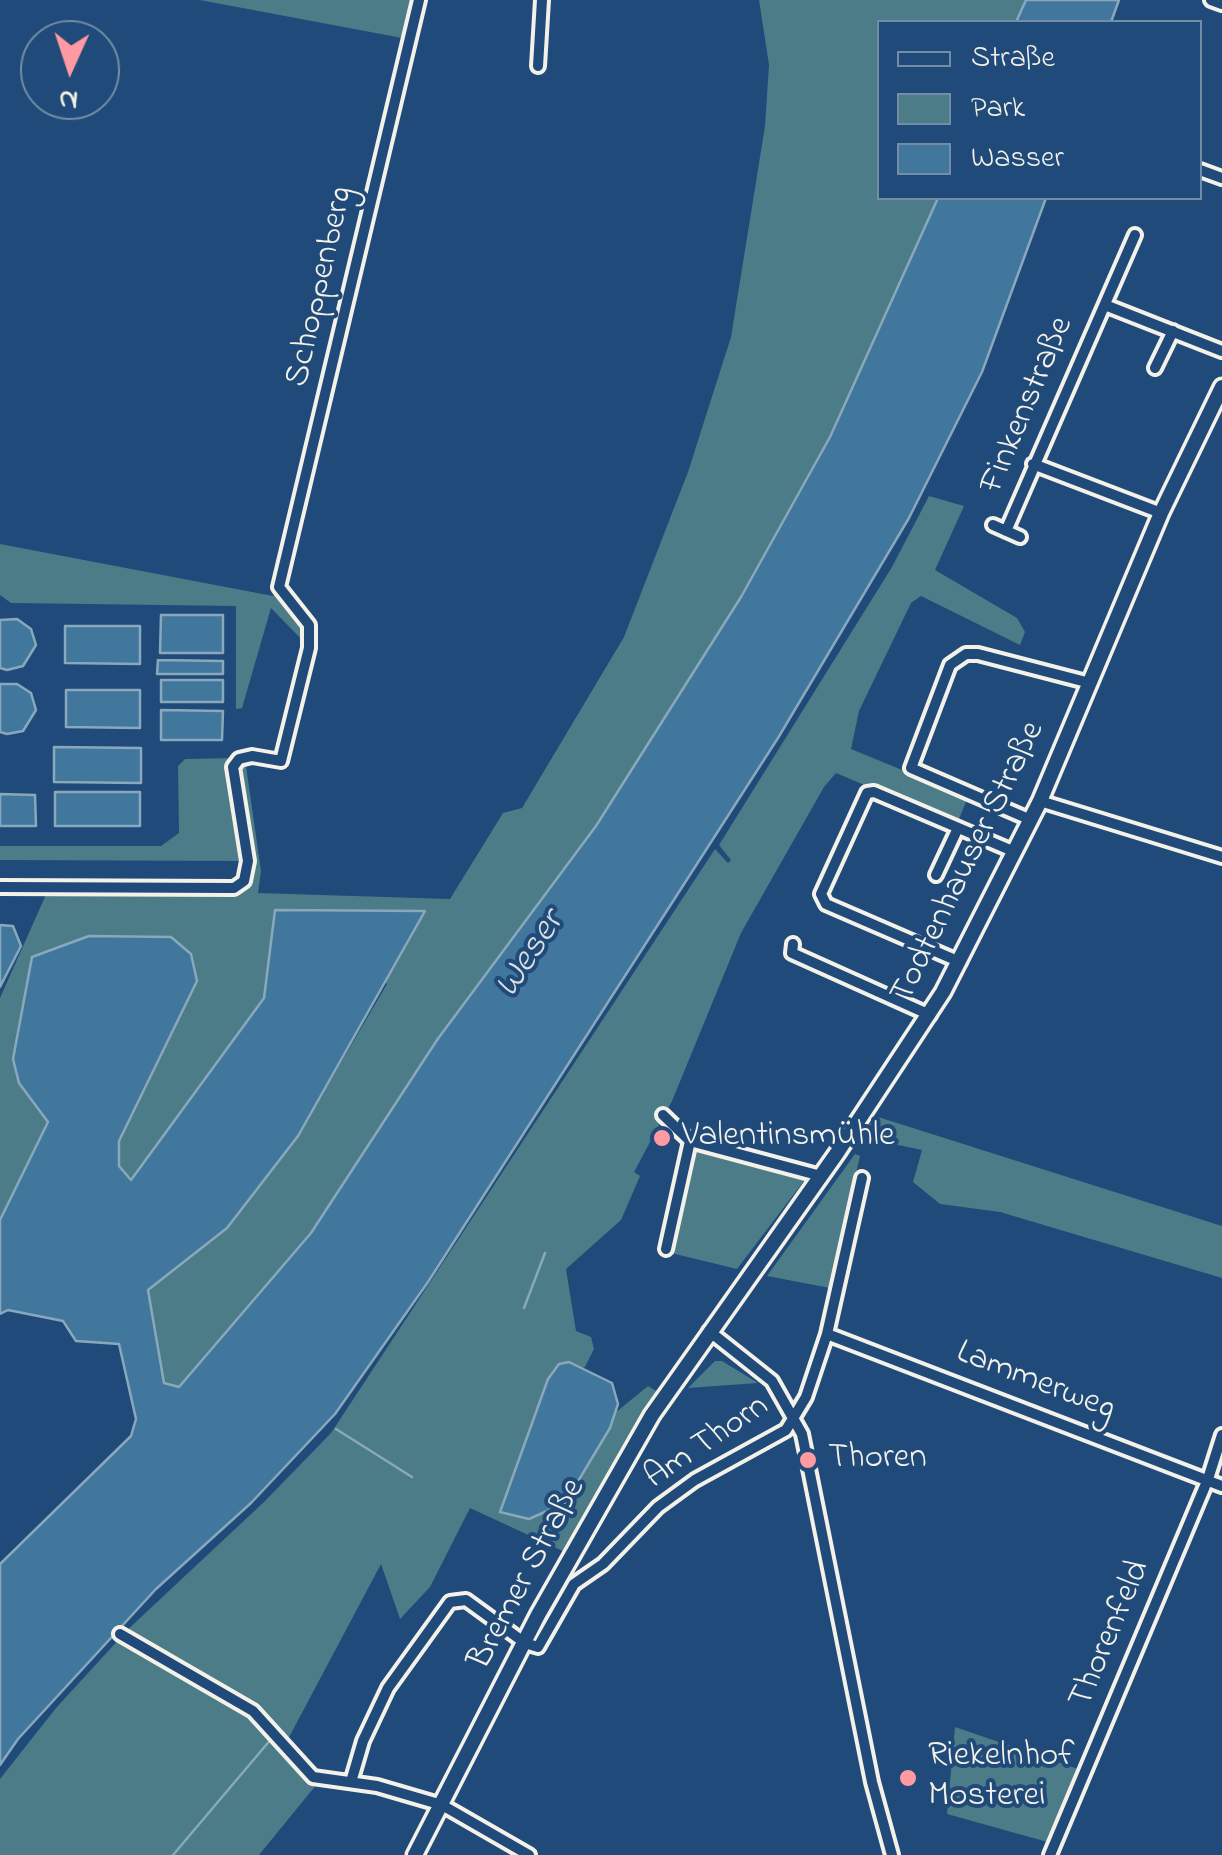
<!DOCTYPE html>
<meta charset="utf-8">
<style>
body{margin:0}
#map{position:relative;width:1222px;height:1855px;overflow:hidden;background:#1f4a7a;font-family:"Indie Flower",sans-serif}
canvas{display:block}
.legend{position:absolute;left:877px;top:20px;width:325px;height:180px;box-sizing:border-box;background:#1f4a7a;border:2px solid #748da6;margin:0;padding:12px 18px;list-style:none;font-size:30px;color:#f4f1e8}
.legend li{display:flex;align-items:center;gap:20px;height:50px}
.legend b{width:50px;border:2px solid #748da6}
.north{position:absolute;left:20px;top:20px;width:100px;height:100px;box-sizing:border-box;background:#1f4a7a;border:2px solid #748da6;border-radius:50%;rotate:183deg;font-size:28px;font-weight:700;line-height:40px;text-align:center;color:#f4f1e8}
.north::after{content:'';display:block;margin:auto;width:35px;height:45px;background:#ff9aa2;clip-path:polygon(50% 0,100% 100%,50% 72%,0 100%)}
</style>
<div id="map">
<canvas width="1222" height="1855"></canvas>
<ul class="legend">
<li><b style="height:12px;background:#1f4a7a"></b>Straße</li>
<li><b style="height:28px;background:#4b7c87"></b>Park</li>
<li><b style="height:28px;background:#41779d"></b>Wasser</li>
</ul>
<div class="north">N</div>
</div>
<script>
const c = document.querySelector('canvas').getContext('2d');
c.lineJoin = 'round';
function fillPath(path, color) { c.fillStyle = color; c.fill(path, 'evenodd'); }
const toPath = rows => new Path2D(rows.map(r => 'M' + r).join(''));
function trace(path, color, width, dash) { c.strokeStyle = color; c.lineWidth = width; c.lineCap = dash ? 'butt' : 'round'; c.setLineDash(dash || []); c.stroke(path); }
function drawText(font, color, halo, rows, align = 'center') {
  c.font = font + ' "Indie Flower",sans-serif'; c.lineWidth = 8; c.setLineDash([]); c.textBaseline = 'middle'; c.strokeStyle = halo; c.fillStyle = color; for (const [text, x, y, turn = 0] of rows) {
    c.save(); c.translate(x, y); c.rotate((+turn || 0) * Math.PI / 180); c.textAlign = isNaN(turn) ? turn : align; if (halo) c.strokeText(text, 0, 0); c.fillText(text, 0, 0); c.restore();
  }
}
fillPath(toPath([
 [200,0,417,0,409,33,402,38],
 [759,0,1026,0,1016,22,880,22,880,198,938,198,830,437,741,597,596,826,311,1233,179,1387,171,1389,164,1384,156,1354,147,1290,227,1227,298,1136,387,984,276,911,264,998,131,1181,119,1166,119,1141,197,981,20,1083,48,1122,0,1220,0,998,48,890,235,891,247,882,235,768,245,759,261,871,258,893,450,899,503,813,522,808,624,637,688,472,731,337,765,126,769,65],
 [929,496,964,506,935,570,1017,618,1025,632,1020,645,921,596,911,603,859,711,851,749,968,797,957,824,836,773,824,787,741,933,672,1101,634,1172,640,1176,621,1220,566,1269,576,1331,591,1337,594,1349,585,1367,548,1379,500,1512,549,1509,565,1502,615,1413,648,1386,658,1392,565,1552,470,1508,430,1587,400,1619,381,1564,287,1741,250,1707,124,1633,264,1502,331,1433,715,849,728,863,731,860,719,845,892,567],
 [0,544,273,596,276,592,308,626,306,644,271,608,242,708,236,709,236,606,11,603,0,595],
 [237,758,229,777,246,861,0,860,0,846,161,846,179,833,178,766,185,759],
 [875,1116,1222,1226,1222,1278,1000,1212,940,1204,913,1182,922,1150,861,1137],
 [698,1146,807,1177,737,1269,667,1252,690,1151],
 [855,1154,860,1156,830,1288,767,1276],
 [715,1361,722,1361,758,1383,688,1388],
 [121,1637,247,1709,317,1784,259,1855,0,1855,0,1779,56,1708],
 [955,1727,1081,1770,1051,1843,947,1814]
]), '#4b7c87');
const water = toPath([
 [1026,0,1119,0,1111,22,1016,22,1026,0],
 [938,198,1046,198,982,372,909,518,778,738,428,1282,335,1414,251,1503,156,1589,18,1739,0,1765,0,1564,131,1436,136,1419,119,1344,76,1341,63,1321,8,1310,0,1314,0,1220,48,1122,19,1083,13,1059,32,957,89,936,171,937,191,954,197,981,119,1141,119,1166,131,1180,264,998,275,910,425,911,298,1136,227,1228,148,1290,164,1383,179,1387,311,1233,437,1040,596,826,741,597,830,437,938,198],
 [161,615,223,615,223,653,160,653,161,615],
 [17,619,31,629,36,645,23,666,7,670,0,668,0,620,17,619],
 [65,626,140,626,140,664,65,663,65,626],
 [158,660,223,661,223,674,157,674,158,660],
 [161,680,223,680,223,702,161,702,161,680],
 [17,684,31,693,36,710,23,731,7,734,0,732,0,684,17,684],
 [66,690,140,690,140,728,66,727,66,690],
 [161,710,223,711,222,740,161,740,161,710],
 [54,747,141,748,141,783,54,782,54,747],
 [55,792,140,792,140,826,55,826,55,792],
 [0,794,35,795,36,826,0,826,0,794],
 [0,925,13,926,21,946,0,987,0,925],
 [569,1362,612,1383,618,1404,610,1428,565,1503,529,1519,500,1512,548,1379,559,1364,569,1362]
]);
fillPath(water, '#41779d');
trace(water, '#89a8bb', 2.5);
trace(toPath([
 [524,1308,545,1253],
 [336,1429,412,1477],
 [173,1855,272,1738]
]), '#89a8bb', 2.5);
const minor = toPath([
 [1211,0,1222,4],
 [538,66,542,0],
 [1200,170,1222,178],
 [1105,305,1222,351],
 [1155,368,1173,331],
 [1033,464,1161,513],
 [993,525,1020,537],
 [1006,531,1135,235],
 [1040,801,1222,857],
 [1031,820,911,768,950,665,966,654,978,654,1090,683],
 [936,875,958,828],
 [0,887,234,888,244,881,248,861,233,767,239,759,252,756,281,761,309,648,309,625,279,587,419,0],
 [793,944,792,953,930,1015],
 [960,962,826,904,821,894,867,793,874,792,1015,852],
 [663,1115,690,1141,821,1176],
 [666,1249,690,1141],
 [709,1331,772,1381,802,1434,872,1782,892,1855],
 [827,1334,1222,1486],
 [120,1634,253,1711,313,1777,377,1786,442,1805,529,1855],
 [351,1782,363,1741,388,1688,450,1602,466,1600,525,1643,538,1647,574,1584,603,1564,658,1507,695,1480,786,1430,806,1397,827,1334,862,1178],
 [1050,1855,1208,1479,1222,1435]
]);
const major = toPath([
 [415,1855,538,1615,652,1415,837,1153,943,992,1040,801,1161,513,1222,387]
]);
trace(minor, '#f4f1e8', 18);
trace(major, '#f4f1e8', 21);
trace(minor, '#1f4a7a', 10);
trace(major, '#1f4a7a', 14);
for (const [x, y, r, color] of [
 [662,1138,10,"#ff9aa2"],
 [808,1460,10,"#ff9aa2"],
 [908,1778,10,"#ff9aa2"]
]) { const dot = new Path2D(); dot.arc(x, y, r, 0, 2 * Math.PI); c.fillStyle = color; c.fill(dot); trace(dot, '#1f4a7a', 4); }
drawText('35px', '#f4f1e8', '#1f4a7a', [
 ["Schoppenberg",322,287,-77],
 ["Finkenstraße",1029,406,-67],
 ["Todtenhauser Straße",970,863,-64],
 ["Lammerweg",1035,1383,21],
 ["Am Thorn",708,1444,-34],
 ["Bremer Straße",529,1575,-62],
 ["Thorenfeld",1112,1635,-67]
]);
drawText('35px', '#f4f1e8', '#1f4a7a', [
 ["Valentinsmühle",682,1138],
 ["Thoren",828,1460],
 ["Riekelnhof",928,1758],
 ["Mosterei",928,1798]
], 'left');
drawText('italic 38px', '#d9dfdd', '#1f4a7a', [
 ["Weser",532,956,-57]
]);
</script>
